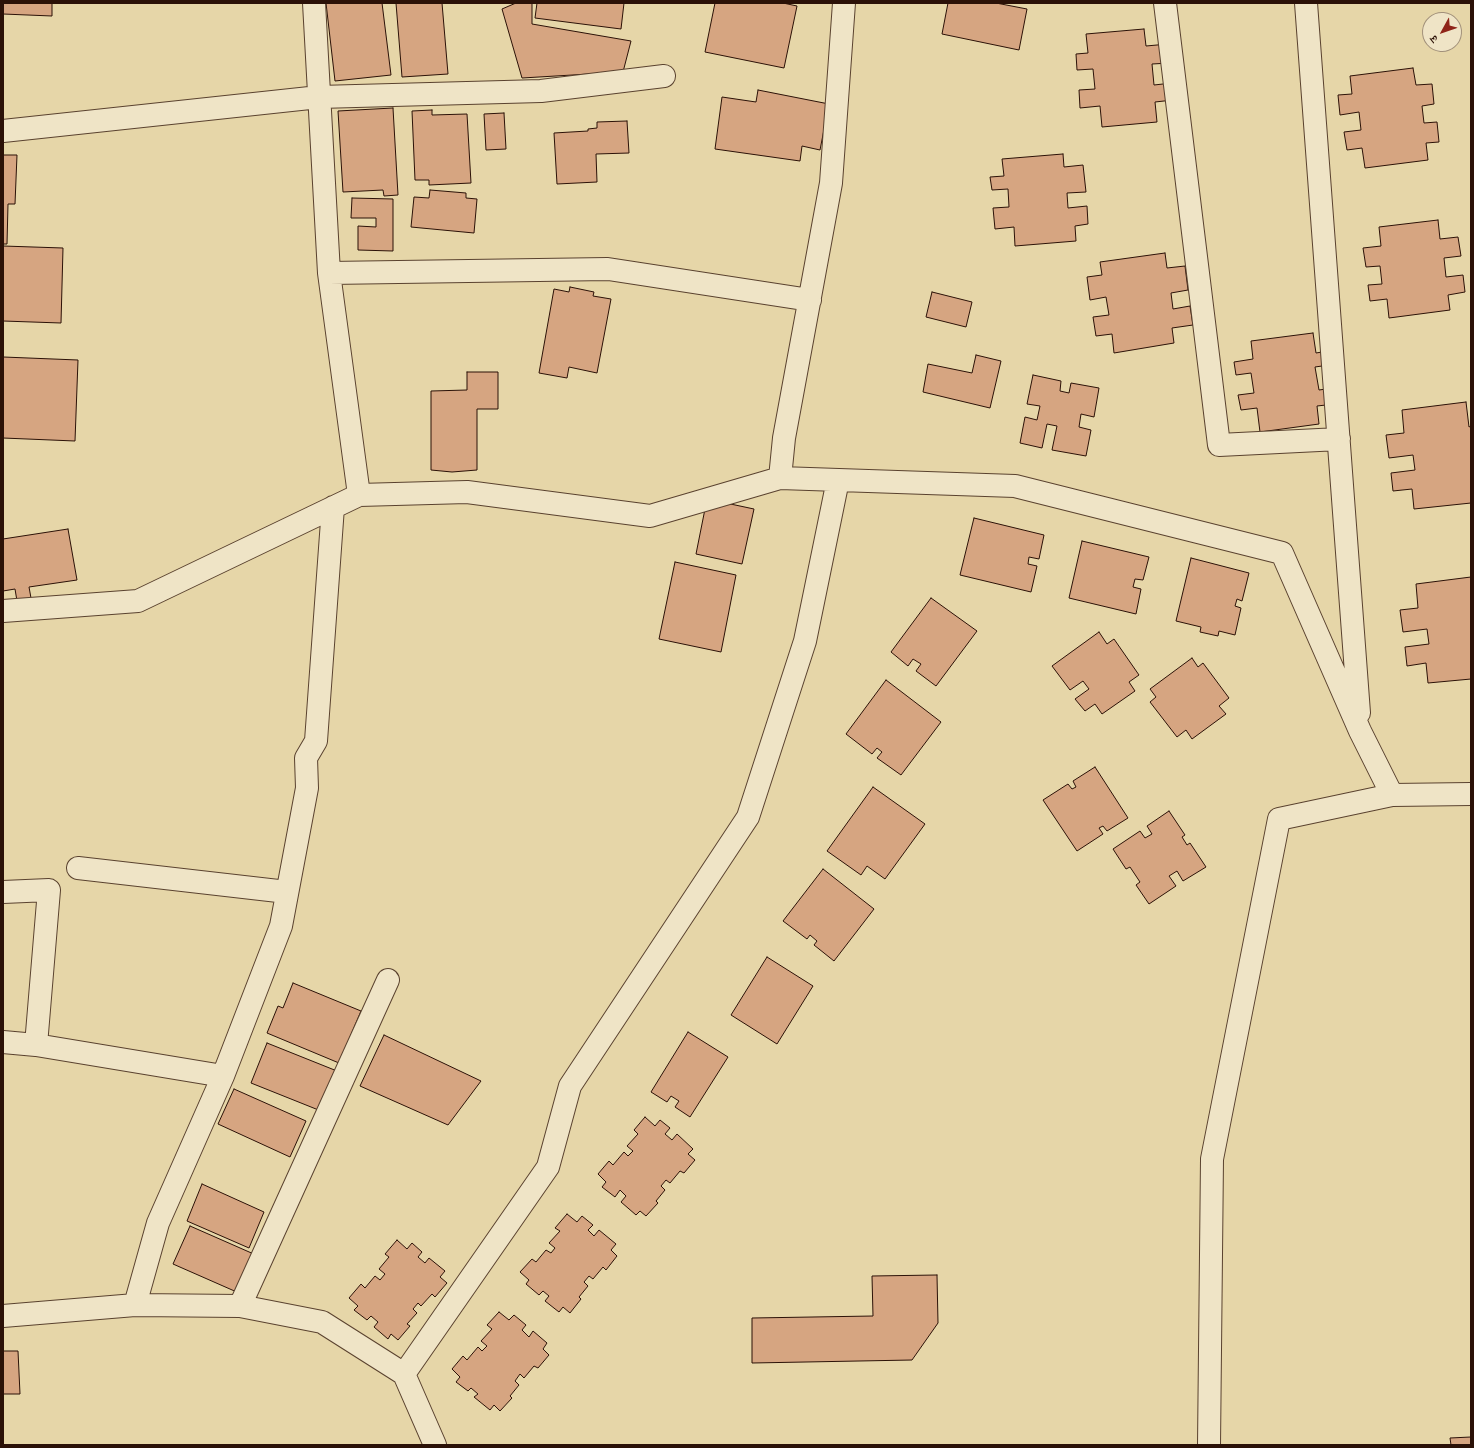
<!DOCTYPE html>
<meta charset="utf-8">
<style>
body{margin:0}
#map{position:relative;width:1474px;height:1448px;overflow:hidden;background:#e6d6a8;font-family:"EB Garamond","Noto Serif Devanagari",serif}
canvas{display:block}
.frame{position:absolute;inset:0;border:4px solid #2b1107;pointer-events:none}
.north{position:absolute;left:1422px;top:12px;width:40px;height:40px;box-sizing:border-box;background:#efe4c6;border:1px solid #a1907a;border-radius:50%;rotate:230deg;font-size:11px;font-weight:700;line-height:16px;text-align:center;color:#2b1107}
.north::after{content:'';display:block;margin:auto;width:14px;height:18px;background:#8f2418;clip-path:polygon(50% 0,100% 100%,50% 72%,0 100%)}
</style>
<div id="map">
<canvas width="1474" height="1448"></canvas>
<div class="frame"></div>
<div class="north">उ</div>
</div>
<script>
const c = document.querySelector('canvas').getContext('2d');
c.lineJoin = 'round';
function fillPath(path, color) { c.fillStyle = color; c.fill(path, 'evenodd'); }
const toPath = rows => new Path2D(rows.map(r => 'M' + r).join(''));
function trace(path, color, width, dash) { c.strokeStyle = color; c.lineWidth = width; c.lineCap = dash ? 'butt' : 'round'; c.setLineDash(dash || []); c.stroke(path); }
const building = toPath([
 [3,3,52,3,52,16,3,14,3,3],
 [326,3,382,3,391,75,335,81,326,3],
 [396,3,442,3,448,74,402,77,396,3],
 [516,3,532,3,532,24,631,41,623,72,522,78,502,9,516,3],
 [537,3,624,3,621,29,535,18,537,3],
 [715,3,783,3,797,6,784,68,705,52,715,3],
 [948,3,996,3,1027,9,1019,50,942,34,948,3],
 [1144,29,1146,46,1168,44,1170,63,1152,64,1154,85,1172,83,1173,100,1155,102,1157,122,1102,127,1100,106,1080,108,1079,90,1095,89,1093,69,1077,70,1076,54,1088,53,1086,34,1144,29],
 [1413,68,1416,85,1432,84,1434,104,1422,106,1424,123,1437,122,1439,142,1426,143,1428,160,1365,168,1362,148,1347,150,1344,132,1361,130,1359,112,1340,115,1338,95,1352,94,1350,76,1413,68],
 [758,90,829,104,820,150,802,146,800,161,715,149,722,97,756,102,758,90],
 [393,108,398,195,384,196,383,190,343,192,338,111,393,108],
 [432,110,432,115,467,114,471,183,429,185,429,180,415,180,412,111,432,110],
 [504,113,506,149,486,150,484,114,504,113],
 [627,121,629,153,596,154,597,182,557,184,554,133,588,131,588,129,597,128,597,122,627,121],
 [1063,154,1064,167,1083,165,1086,192,1067,193,1068,208,1087,206,1088,224,1075,226,1076,241,1015,246,1014,227,995,229,993,208,1009,207,1008,189,992,190,990,177,1004,176,1002,159,1063,154],
 [3,155,17,155,15,204,8,204,7,244,3,244,3,155],
 [430,190,466,193,466,198,477,199,474,233,411,227,414,197,429,198,430,190],
 [352,198,393,199,393,251,358,250,358,226,376,227,376,218,351,218,352,198],
 [1438,220,1440,239,1458,237,1461,256,1444,258,1446,277,1463,275,1465,292,1448,295,1450,310,1389,318,1387,299,1370,301,1368,285,1382,284,1380,266,1366,267,1363,248,1381,246,1379,227,1438,220],
 [3,246,63,248,61,323,3,321,3,246],
 [1165,253,1167,268,1185,266,1188,290,1171,293,1173,309,1190,306,1193,325,1172,328,1174,343,1114,353,1112,334,1096,336,1093,317,1109,315,1106,297,1090,300,1087,277,1102,275,1100,262,1165,253],
 [570,287,594,292,593,296,611,299,597,373,569,367,567,378,539,373,554,289,569,292,570,287],
 [932,292,972,302,966,327,926,317,932,292],
 [1313,333,1316,353,1328,351,1329,365,1315,367,1319,390,1333,388,1335,404,1317,406,1319,424,1260,432,1257,408,1241,410,1238,395,1254,393,1251,373,1236,375,1234,362,1253,359,1251,341,1313,333],
 [976,355,1001,361,990,408,923,392,928,364,972,373,976,355],
 [3,357,78,360,75,441,3,438,3,357],
 [467,372,498,372,498,409,477,409,477,470,452,472,431,470,431,391,467,390,467,372],
 [1033,375,1061,381,1060,391,1069,393,1071,383,1099,388,1094,417,1081,414,1079,427,1091,430,1086,456,1052,450,1057,426,1047,424,1042,448,1020,443,1025,417,1037,420,1040,406,1027,404,1033,375],
 [1466,402,1469,427,1471,426,1471,503,1414,509,1412,489,1393,491,1391,473,1415,470,1413,455,1389,458,1386,435,1404,433,1402,410,1466,402],
 [707,499,754,509,742,564,696,554,707,499],
 [974,518,1044,535,1039,559,1029,557,1028,564,1037,566,1031,592,960,575,974,518],
 [68,529,77,580,29,587,31,598,17,601,15,589,3,591,3,539,68,529],
 [1082,541,1149,557,1143,580,1135,579,1133,587,1141,589,1136,614,1069,598,1082,541],
 [1191,558,1249,573,1242,601,1237,599,1235,606,1241,608,1235,635,1219,631,1218,636,1200,632,1201,627,1176,621,1191,558],
 [675,562,736,575,721,652,659,639,675,562],
 [1471,577,1471,679,1428,683,1426,663,1407,666,1405,647,1429,644,1427,629,1403,632,1400,610,1418,608,1416,584,1471,577],
 [931,598,977,631,936,686,916,671,921,664,913,659,908,666,891,652,931,598],
 [1099,632,1107,644,1114,639,1139,675,1129,682,1135,691,1102,714,1095,704,1085,711,1075,699,1089,689,1083,681,1070,690,1052,666,1099,632],
 [1192,658,1198,667,1203,663,1229,698,1219,706,1226,714,1192,739,1186,730,1177,737,1150,702,1156,697,1150,689,1192,658],
 [886,680,941,722,901,775,877,758,882,752,877,748,872,754,846,734,886,680],
 [1095,767,1128,818,1107,831,1103,826,1099,828,1103,834,1077,851,1043,800,1068,784,1072,789,1076,787,1073,781,1095,767],
 [873,787,925,824,885,879,867,866,861,875,827,851,873,787],
 [1169,811,1185,835,1182,837,1187,845,1190,843,1206,867,1183,881,1177,871,1169,876,1176,886,1149,904,1136,885,1140,882,1130,867,1126,869,1113,849,1140,831,1145,838,1152,834,1147,826,1169,811],
 [823,869,874,909,834,961,814,945,817,941,810,935,807,939,783,921,823,869],
 [767,957,813,986,777,1044,731,1015,767,957],
 [293,983,361,1011,339,1063,267,1033,278,1006,283,1008,293,983],
 [688,1032,728,1057,690,1117,675,1107,679,1101,671,1096,667,1102,651,1092,688,1032],
 [384,1035,481,1081,448,1125,360,1086,384,1035],
 [267,1043,337,1071,321,1111,251,1083,267,1043],
 [234,1089,306,1121,290,1157,218,1124,234,1089],
 [645,1117,655,1126,660,1120,670,1128,665,1134,672,1140,677,1134,693,1149,688,1154,695,1160,684,1173,680,1171,670,1183,666,1180,661,1186,665,1190,656,1201,658,1203,646,1216,640,1211,636,1215,621,1202,626,1196,620,1190,615,1197,602,1187,606,1182,598,1174,609,1161,613,1165,624,1152,628,1156,633,1151,627,1146,638,1134,634,1130,645,1117],
 [202,1184,264,1212,249,1248,187,1221,202,1184],
 [567,1214,577,1222,582,1216,593,1225,588,1230,594,1236,599,1230,616,1244,611,1250,617,1256,606,1270,603,1267,593,1279,589,1276,584,1282,588,1286,579,1297,581,1299,570,1313,563,1307,559,1312,545,1301,549,1296,543,1291,539,1295,526,1284,529,1280,520,1272,532,1259,536,1262,546,1250,551,1253,555,1248,549,1243,560,1231,555,1228,567,1214],
 [190,1226,256,1255,239,1293,173,1264,190,1226],
 [397,1240,407,1249,412,1243,422,1252,418,1257,425,1263,429,1258,445,1271,440,1277,447,1283,435,1297,432,1294,421,1306,418,1303,413,1309,417,1313,407,1324,410,1326,398,1340,391,1334,388,1339,374,1327,378,1322,371,1316,367,1320,354,1310,358,1306,349,1298,361,1284,365,1288,375,1276,380,1280,385,1274,379,1269,389,1257,385,1254,397,1240],
 [937,1275,938,1323,912,1360,752,1363,752,1318,873,1316,872,1276,937,1275],
 [499,1312,509,1320,514,1315,526,1325,522,1330,529,1337,533,1331,547,1343,543,1349,549,1355,538,1368,534,1366,524,1378,520,1374,515,1381,519,1385,510,1396,512,1398,500,1411,494,1405,490,1410,474,1397,478,1394,471,1388,468,1391,456,1382,460,1377,452,1369,463,1356,467,1360,478,1347,482,1351,487,1346,481,1341,492,1329,487,1325,499,1312],
 [3,1351,18,1351,20,1394,3,1394,3,1351],
 [1471,1437,1471,1445,1451,1445,1450,1438,1471,1437]
]);
fillPath(building, '#d6a581');
trace(building, '#2b1107', 1);
const minor = toPath([
 [314,3,329,273,359,495],
 [1165,3,1219,445,1339,439],
 [1306,3,1359,713],
 [3,131,319,97,541,91,664,76],
 [329,273,608,269,810,300],
 [780,478,784,438,831,183,844,3],
 [3,611,138,601,359,495,467,492,650,516,780,478,1015,486,1282,553,1360,731,1392,795,1471,794],
 [78,868,287,892],
 [3,892,49,890,36,1045],
 [3,1042,36,1045,223,1076],
 [135,1305,158,1223,223,1076,281,926,307,788,306,758,316,741,333,507],
 [240,1306,388,980],
 [3,1316,135,1305,240,1306,322,1322,404,1374,435,1445],
 [404,1374,548,1167,570,1086,748,817,805,641,838,480],
 [1209,1445,1212,1159,1279,819,1392,795]
]);
trace(minor, '#5a422f', 24);
trace(minor, '#efe4c6', 22);
</script>
